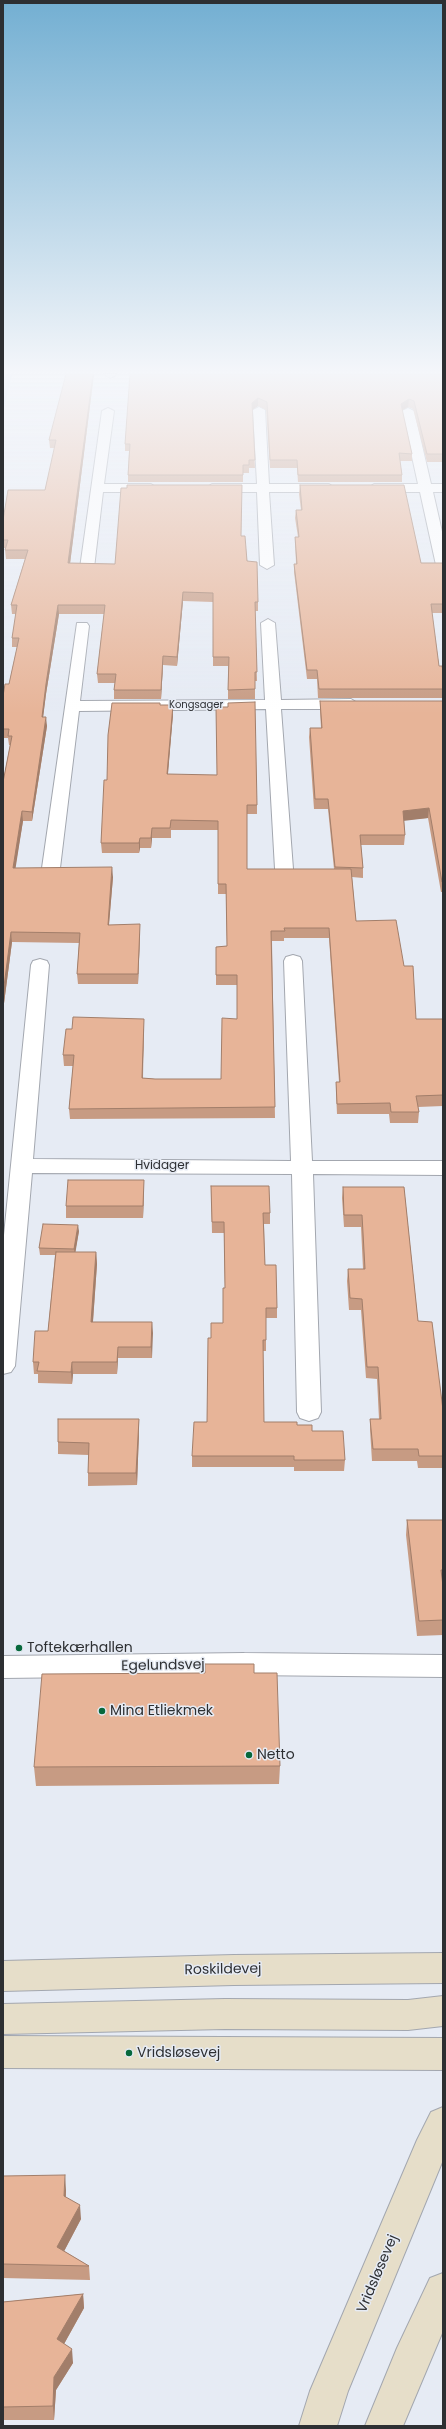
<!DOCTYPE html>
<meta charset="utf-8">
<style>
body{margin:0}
#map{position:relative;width:446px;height:2429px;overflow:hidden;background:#e6ebf4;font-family:Poppins,sans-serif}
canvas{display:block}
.frame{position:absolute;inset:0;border:4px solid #2d2f32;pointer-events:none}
</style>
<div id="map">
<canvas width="446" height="2429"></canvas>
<div class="frame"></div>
</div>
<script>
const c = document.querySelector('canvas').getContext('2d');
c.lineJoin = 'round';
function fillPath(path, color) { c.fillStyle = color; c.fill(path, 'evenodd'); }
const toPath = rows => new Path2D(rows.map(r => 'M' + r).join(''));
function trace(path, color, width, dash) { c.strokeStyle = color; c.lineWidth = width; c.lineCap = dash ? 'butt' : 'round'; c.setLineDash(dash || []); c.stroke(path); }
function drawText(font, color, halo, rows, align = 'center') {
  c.font = font + ' Poppins,sans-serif'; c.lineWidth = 3; c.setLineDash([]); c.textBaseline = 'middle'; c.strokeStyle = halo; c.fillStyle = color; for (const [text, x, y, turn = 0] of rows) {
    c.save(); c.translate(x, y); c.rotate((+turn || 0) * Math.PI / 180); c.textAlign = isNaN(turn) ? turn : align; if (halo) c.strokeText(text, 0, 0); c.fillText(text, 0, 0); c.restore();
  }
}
fillPath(toPath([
 [3,374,12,374,4,408,3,408]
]), '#c4d9fe');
const street = toPath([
 [104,374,116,374,116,375,110,378,104,374],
 [259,407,265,410,269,484,329,484,335,488,329,492,269,492,274,565,267,569,260,565,257,492,212,492,206,488,212,484,257,484,253,410,259,407],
 [108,408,114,411,104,484,151,484,157,488,151,492,103,492,94,568,87,572,80,568,102,411,108,408],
 [408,408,414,411,431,484,443,484,443,492,433,492,443,536,443,569,436,565,420,492,374,492,368,488,374,484,418,484,402,411,408,408],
 [268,619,275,623,281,700,351,699,359,704,351,709,281,709,293,869,290,873,284,874,278,873,275,869,266,709,79,711,60,868,57,872,45,872,42,868,77,623,87,623,89,626,80,701,265,700,261,623,268,619],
 [293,955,300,957,302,961,312,1161,443,1161,443,1175,313,1174,321,1412,318,1418,309,1421,300,1418,297,1412,292,1174,32,1173,15,1366,11,1372,3,1374,3,1245,31,965,33,961,40,959,47,961,49,965,33,1159,291,1161,284,961,286,957,293,955],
 [244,1653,443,1655,443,1677,244,1675,3,1678,3,1656,244,1653]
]);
const secondary = toPath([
 [443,1953,443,1983,234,1985,3,1991,3,1961,234,1955,443,1953],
 [443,1996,443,2026,408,2030,225,2029,3,2034,3,2004,225,1999,408,2000,443,1996],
 [3,2036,443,2038,443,2070,3,2068,3,2036],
 [443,2107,443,2160,348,2391,337,2426,299,2426,310,2391,417,2140,431,2112,443,2107],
 [443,2273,443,2331,403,2426,365,2426,397,2348,430,2278,443,2273]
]);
trace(street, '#a3a7af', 2);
trace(secondary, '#a3a7af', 2);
fillPath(street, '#fff');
fillPath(secondary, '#e6dec9');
fillPath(toPath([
 [66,374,94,374,70,563,115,564,241,536,258,602,258,611,255,611,257,681,255,681,255,699,228,699,228,666,213,666,213,602,183,601,177,666,163,665,161,699,114,699,114,690,115,683,98,683,97,674,104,614,59,614,46,694,43,717,47,726,32,821,23,821,15,868,113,877,109,925,140,934,138,984,78,984,77,974,79,943,12,942,3,1011,3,782,10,745,9,745,8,738,3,738,3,696,9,684,17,647,12,647,12,638,16,614,12,614,11,605,25,559,6,559,5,550,6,548,3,548,3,520,45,490,55,448,50,448,49,440],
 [130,374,443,374,443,462,427,462,413,409,408,407,402,410,412,454,412,461,400,461,402,475,402,482,298,482,297,468,270,468,266,410,258,406,252,410,255,468,249,468,249,473,243,473,243,482,128,482,128,475,129,451,125,451,125,444],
 [300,485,421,563,443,563,443,613,432,613,439,666,443,671,443,698,318,698,317,679,307,679,294,572,294,564,296,564,295,537,298,537,295,518,296,510,301,510,299,494],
 [320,701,443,701,443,892,441,892,428,818,404,820,405,835,404,845,361,845,363,868,363,878,352,877,356,921,404,966,416,1019,443,1019,443,1106,418,1107,419,1112,418,1123,390,1123,389,1114,337,1114,336,1092,336,1082,339,1082,329,938,284,938,284,941,272,941,275,1118,70,1119,69,1109,73,1066,64,1066,63,1055,144,1029,143,1078,155,1079,221,1079,237,1019,237,985,216,985,216,947,227,946,226,894,218,894,218,830,171,830,171,838,152,838,151,848,140,848,139,853,102,853,101,843,107,780,160,705,173,714,168,774,257,805,257,814,247,814,247,869,334,869,328,809,314,809,309,737,310,728,321,728,320,710],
 [211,1186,270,1213,270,1224,264,1224,265,1265,277,1308,277,1318,266,1318,266,1351,263,1351,264,1422,297,1425,312,1431,345,1460,344,1471,294,1471,294,1467,192,1467,192,1456,207,1422,211,1338,223,1323,225,1288,224,1233,212,1233],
 [343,1187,404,1187,418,1321,443,1410,443,1468,418,1468,417,1461,372,1461,370,1430,370,1419,379,1419,377,1379,366,1378,361,1310,349,1310,347,1281,348,1269,363,1269,361,1227,344,1227,342,1198],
 [144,1192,143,1218,66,1218,66,1206],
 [79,1231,75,1252,96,1252,97,1264,93,1322,152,1322,152,1358,118,1358,117,1374,73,1374,72,1384,38,1383,38,1374,34,1374,33,1362,48,1331,55,1255,40,1255,39,1248],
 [139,1419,139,1432,137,1485,88,1486,88,1473,89,1455,58,1454,58,1442],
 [407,1520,443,1520,443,1635,417,1636,406,1535],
 [254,1673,280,1766,279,1784,36,1786,34,1767],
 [3,2176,66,2190,66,2198,81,2219,64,2251,89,2266,90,2280,3,2278],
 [83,2294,84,2308,64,2344,73,2363,56,2390,54,2420,3,2420,3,2302]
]), '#c79b83');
fillPath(toPath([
 [93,374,94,374,69,572,68,563],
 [258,398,258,406,252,410,252,403],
 [409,399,408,407,401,411,401,404],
 [183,592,183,601,177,666,177,657],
 [58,605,59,614,46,694,42,726,42,717,46,684],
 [163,656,163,665,161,699,161,690],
 [173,705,173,714,167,784,167,774],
 [46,717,47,726,32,821,32,812],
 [429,808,428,818,403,821,403,811],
 [22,811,23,821,14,878,13,868],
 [152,828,152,838,151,848,151,838],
 [140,838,140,848,139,853,139,843],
 [112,867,113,877,108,935,108,925],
 [140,924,140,934,138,984,138,974],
 [11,932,12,942,3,1011,3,994],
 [144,1019,144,1029,142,1088,142,1078],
 [144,1180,144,1192,143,1218,143,1206],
 [78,1225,79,1231,75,1255,74,1249],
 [96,1252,97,1264,92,1334,91,1322],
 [152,1322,153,1333,152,1358,151,1347],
 [118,1347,118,1358,117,1374,117,1362],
 [72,1362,73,1374,72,1384,71,1372],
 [139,1419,139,1432,137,1485,136,1473],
 [65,2175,66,2190,65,2211,64,2196],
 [80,2205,81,2219,59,2261,57,2247],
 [83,2294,84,2308,59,2353,57,2339],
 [72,2349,73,2363,56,2390,54,2420,53,2406,54,2377]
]), '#a27e6a');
const building = toPath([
 [66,374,93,374,68,563,115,564,121,488,127,488,127,485,242,485,241,536,245,536,247,561,257,562,258,602,255,602,257,672,255,672,255,689,228,690,229,657,213,657,213,593,183,592,177,657,163,656,161,690,114,690,116,674,97,674,105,605,58,605,46,684,42,717,46,717,32,812,22,811,13,868,112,867,108,925,140,924,138,974,77,974,80,933,11,932,3,994,3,782,12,736,8,736,9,729,3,729,3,696,5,684,9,684,19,638,12,638,17,605,11,605,28,550,5,550,8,540,3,540,3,520,8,490,45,490,56,440,49,440,66,374],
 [130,374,443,374,443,454,427,454,414,401,409,399,401,404,412,454,399,453,402,475,298,475,297,460,270,460,267,402,258,398,252,403,255,460,249,460,249,465,243,465,243,475,128,475,130,444,125,444,130,374],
 [300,485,404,485,421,563,443,563,443,604,431,604,439,666,442,666,443,671,443,689,319,689,317,670,307,670,294,564,297,564,295,537,299,537,296,510,302,510,300,485],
 [320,701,443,701,443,882,442,882,429,808,403,811,405,835,360,835,363,868,335,867,328,799,315,799,310,728,322,728,320,701],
 [255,702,257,805,247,805,247,869,351,869,356,921,396,920,404,966,413,966,416,1019,443,1019,443,1095,416,1096,419,1112,391,1112,390,1103,337,1104,336,1082,340,1082,329,928,284,928,285,931,271,931,275,1107,69,1109,74,1055,63,1055,66,1029,72,1029,73,1017,144,1019,142,1078,155,1079,221,1079,222,1018,237,1019,237,975,216,975,216,947,227,946,226,884,218,884,218,821,171,820,170,828,152,828,151,838,140,838,139,843,101,843,104,780,107,780,108,735,112,703,160,703,160,705,173,705,167,774,217,775,216,707,228,707,228,703,255,702],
 [68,1180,144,1180,143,1206,66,1206,68,1180],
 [211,1186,269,1186,270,1213,263,1213,265,1265,276,1265,277,1308,266,1308,266,1340,263,1340,264,1422,297,1422,297,1425,312,1425,312,1431,343,1431,345,1460,294,1460,294,1456,192,1456,194,1422,207,1422,208,1338,211,1338,211,1323,223,1323,223,1288,225,1288,224,1222,212,1222,211,1186],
 [343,1187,404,1187,418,1321,432,1322,443,1410,443,1456,419,1456,418,1449,373,1449,370,1419,381,1419,378,1367,367,1367,362,1299,350,1298,348,1269,365,1269,362,1215,344,1215,343,1187],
 [43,1224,78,1225,74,1249,39,1248,43,1224],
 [56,1252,96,1252,91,1322,152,1322,151,1347,118,1347,117,1362,72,1362,71,1372,37,1371,39,1362,33,1362,35,1331,48,1331,56,1252],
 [58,1419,139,1419,136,1473,88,1473,89,1443,58,1442,58,1419],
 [407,1520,443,1520,443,1570,441,1570,443,1586,443,1620,419,1621,407,1520],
 [205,1664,254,1664,254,1673,277,1673,280,1766,34,1767,42,1674,205,1673,205,1664],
 [65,2175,64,2196,80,2205,57,2247,89,2266,3,2264,3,2176,65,2175],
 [83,2294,57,2339,72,2349,54,2377,53,2406,3,2407,3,2302,83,2294]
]);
fillPath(building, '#e7b498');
trace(building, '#a27e6a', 1);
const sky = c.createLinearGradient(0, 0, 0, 714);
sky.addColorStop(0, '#73afd2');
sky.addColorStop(0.52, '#f4f6fa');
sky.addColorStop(1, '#f4f6fa00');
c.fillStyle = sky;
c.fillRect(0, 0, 446, 714);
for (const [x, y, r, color] of [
 [19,1648,4,"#07683c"],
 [102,1711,4,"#07683c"],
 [249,1755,4,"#07683c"],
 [129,2053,4,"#07683c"]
]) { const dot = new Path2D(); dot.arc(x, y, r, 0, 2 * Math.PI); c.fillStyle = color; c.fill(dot); trace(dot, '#e6ebf4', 1.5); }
drawText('10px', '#2d2f32', '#e6ebf4', [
 ["Kongsager",196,705]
]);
drawText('12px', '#2d2f32', '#e6ebf4', [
 ["Hvidager",162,1166]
]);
drawText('14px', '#2d2f32', '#e6ebf4', [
 ["Toftekærhallen",27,1648],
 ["Mina Etliekmek",110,1711],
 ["Netto",257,1755],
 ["Vridsløsevej",137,2053]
], 'left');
drawText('14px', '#2d2f32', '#e6ebf4', [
 ["Egelundsvej",163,1666,-1],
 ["Roskildevej",223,1970,-1],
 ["Vridsløsevej",378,2274,-67]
]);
</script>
